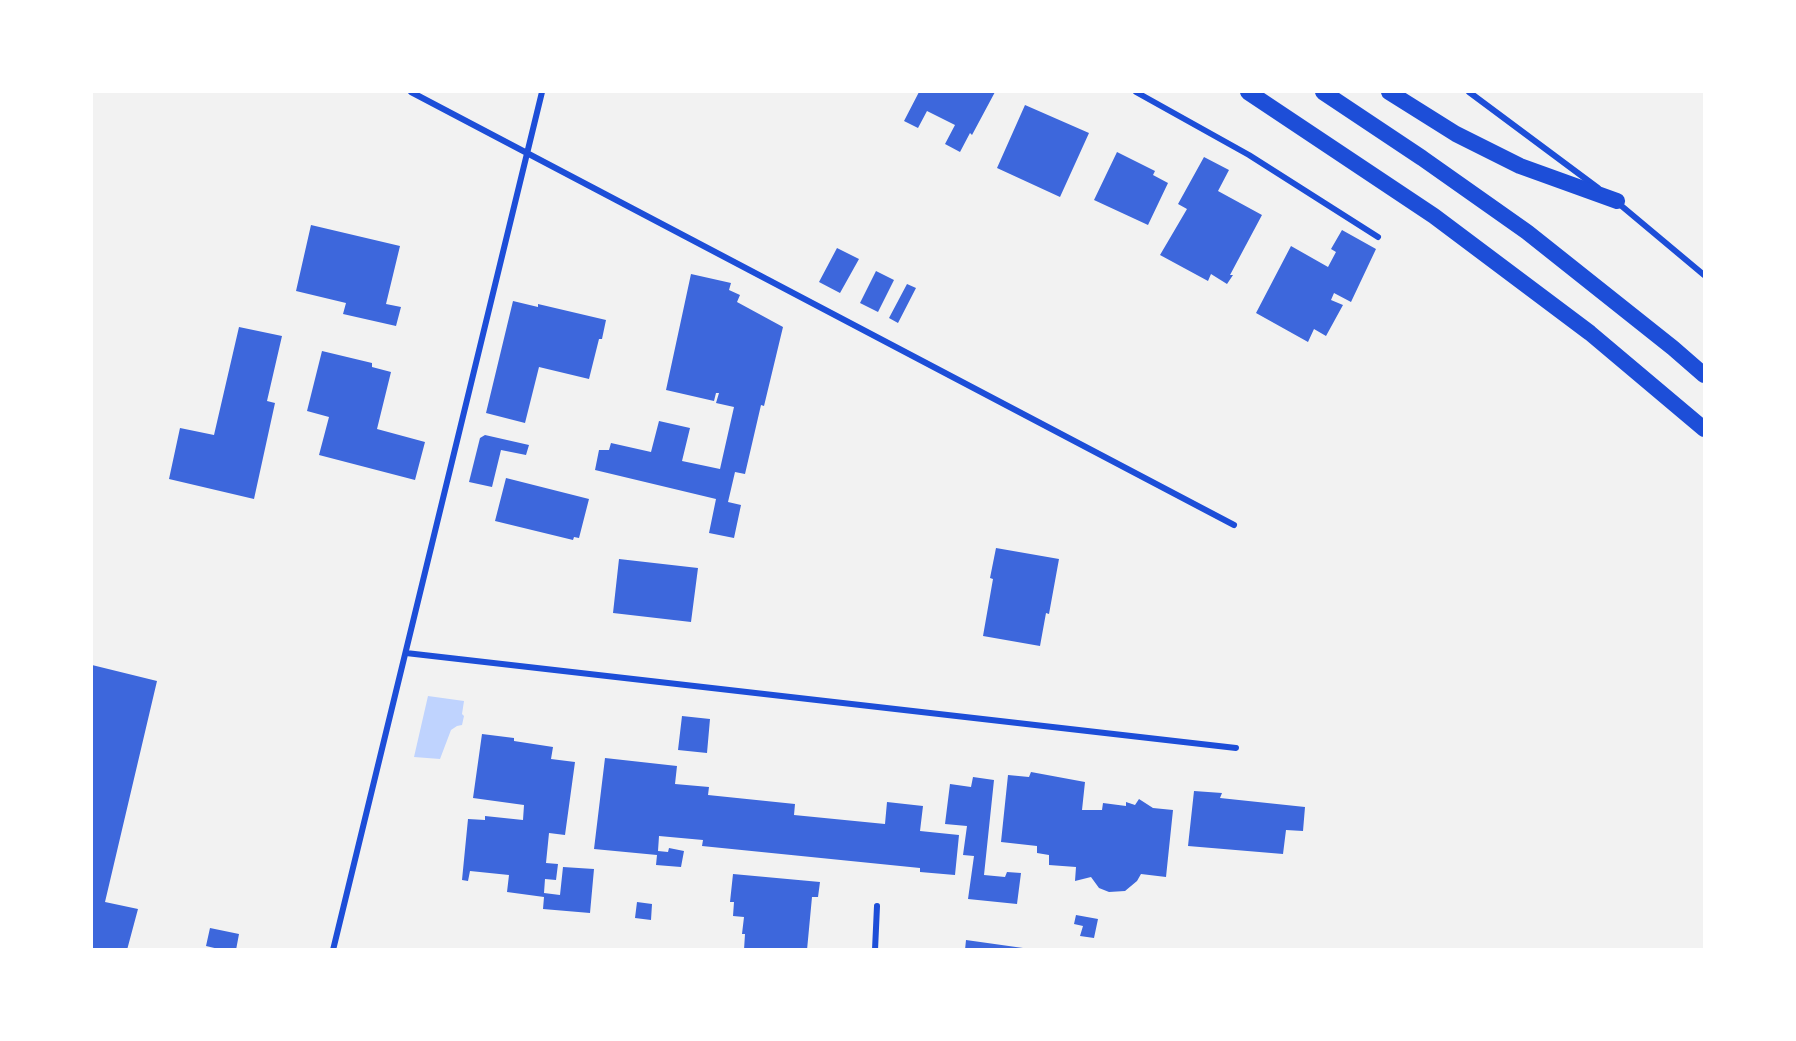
<!DOCTYPE html>
<style>
body{margin:0}
#map{position:relative;width:1796px;height:1041px;overflow:hidden;background:#f2f2f2;font-family:Signika,sans-serif}
canvas{display:block}
.frame{position:absolute;inset:0;border:93px solid #fff;pointer-events:none}
</style>
<div id="map">
<canvas width="1796" height="1041"></canvas>
<div class="frame"></div>
</div>
<script>
const c = document.querySelector('canvas').getContext('2d');
c.lineJoin = 'round';
function fillPath(path, color) { c.fillStyle = color; c.fill(path, 'evenodd'); }
const toPath = rows => new Path2D(rows.map(r => 'M' + r).join(''));
function trace(path, color, width, dash) { c.strokeStyle = color; c.lineWidth = width; c.lineCap = dash ? 'butt' : 'round'; c.setLineDash(dash || []); c.stroke(path); }
fillPath(toPath([
 [428,696,464,701,462,714,464,716,462,725,457,726,451,730,440,759,414,757]
]), '#bfd3fe');
fillPath(toPath([
 [919,92,995,92,972,135,970,133,960,152,945,144,955,125,927,111,918,128,904,121],
 [1025,105,1089,133,1060,197,997,168],
 [1117,152,1155,171,1153,175,1168,183,1148,225,1094,200],
 [1204,157,1229,170,1218,191,1262,215,1230,275,1233,275,1227,284,1211,274,1208,281,1160,255,1187,209,1178,204],
 [311,225,400,246,386,304,401,307,396,326,343,314,346,303,296,291],
 [1342,230,1376,249,1351,302,1334,293,1331,300,1343,305,1326,336,1314,329,1308,342,1256,313,1291,246,1328,267,1336,252,1331,249],
 [837,248,859,259,840,293,819,282],
 [876,271,894,280,878,312,860,303],
 [691,274,731,283,729,290,740,295,737,302,783,327,764,406,761,405,745,474,735,472,728,502,741,505,734,538,709,533,716,499,595,470,599,450,609,450,611,443,651,452,659,421,690,428,682,461,720,469,734,407,716,403,719,393,716,393,714,401,666,390],
 [907,284,916,288,898,323,889,318],
 [513,301,538,307,538,304,606,320,602,339,599,339,589,379,539,367,525,423,486,413],
 [239,327,282,336,267,401,275,403,254,499,169,479,180,428,214,435],
 [322,351,372,363,372,367,391,372,377,429,425,442,415,480,319,455,329,417,307,411],
 [485,435,529,445,526,455,501,450,492,487,469,482,480,438],
 [506,478,589,499,579,538,574,537,573,540,495,521],
 [996,548,1059,559,1049,614,1046,613,1040,646,983,636,993,579,990,578],
 [619,559,698,568,691,622,613,613],
 [92,665,157,681,105,902,138,909,127,950,92,950],
 [682,716,710,719,707,753,678,750],
 [482,734,514,738,514,741,553,747,551,759,575,762,565,835,549,833,546,863,558,864,556,880,545,879,544,893,560,895,563,867,594,869,590,913,543,909,544,897,507,892,509,875,470,871,468,881,462,880,468,819,485,820,485,816,523,820,524,805,473,798],
 [605,758,677,766,675,784,709,787,708,795,795,804,794,815,885,824,887,802,923,806,920,831,959,835,955,875,920,872,920,868,702,846,703,840,659,836,658,851,668,852,669,848,684,851,681,867,656,865,657,855,594,849],
 [1031,772,1085,782,1082,810,1102,810,1103,803,1126,806,1126,802,1135,805,1139,799,1153,808,1173,810,1166,877,1141,874,1137,881,1125,891,1109,892,1099,888,1091,877,1075,881,1076,867,1049,865,1049,855,1037,853,1037,846,1001,842,1008,775,1029,777],
 [973,777,994,780,984,875,1005,877,1007,872,1021,873,1017,904,968,899,974,856,963,855,967,826,945,824,950,784,971,787],
 [1194,791,1222,793,1220,798,1305,807,1303,831,1286,830,1283,854,1188,846],
 [733,874,820,882,818,897,812,897,807,950,744,950,745,934,742,934,744,917,733,916,734,902,730,902],
 [637,902,652,904,651,920,635,918],
 [1076,915,1098,919,1094,938,1080,936,1083,926,1074,924],
 [210,928,239,934,236,950,223,950,206,946],
 [966,940,1023,948,1022,950,965,950]
]), '#3d67dc');
trace(toPath([
 [411,92,1234,525],
 [1136,92,1249,155,1378,237],
 [1469,92,1598,188],
 [1618,203,1704,275],
 [406,653,1236,748],
 [333,950,542,92],
 [875,950,877,906]
]), '#1d4ed8', 6);
trace(toPath([
 [1248,92,1434,216,1590,333,1704,429],
 [1323,92,1422,158,1527,232,1673,348,1704,375],
 [1389,92,1456,134,1520,166,1617,201]
]), '#1d4ed8', 16);
</script>
